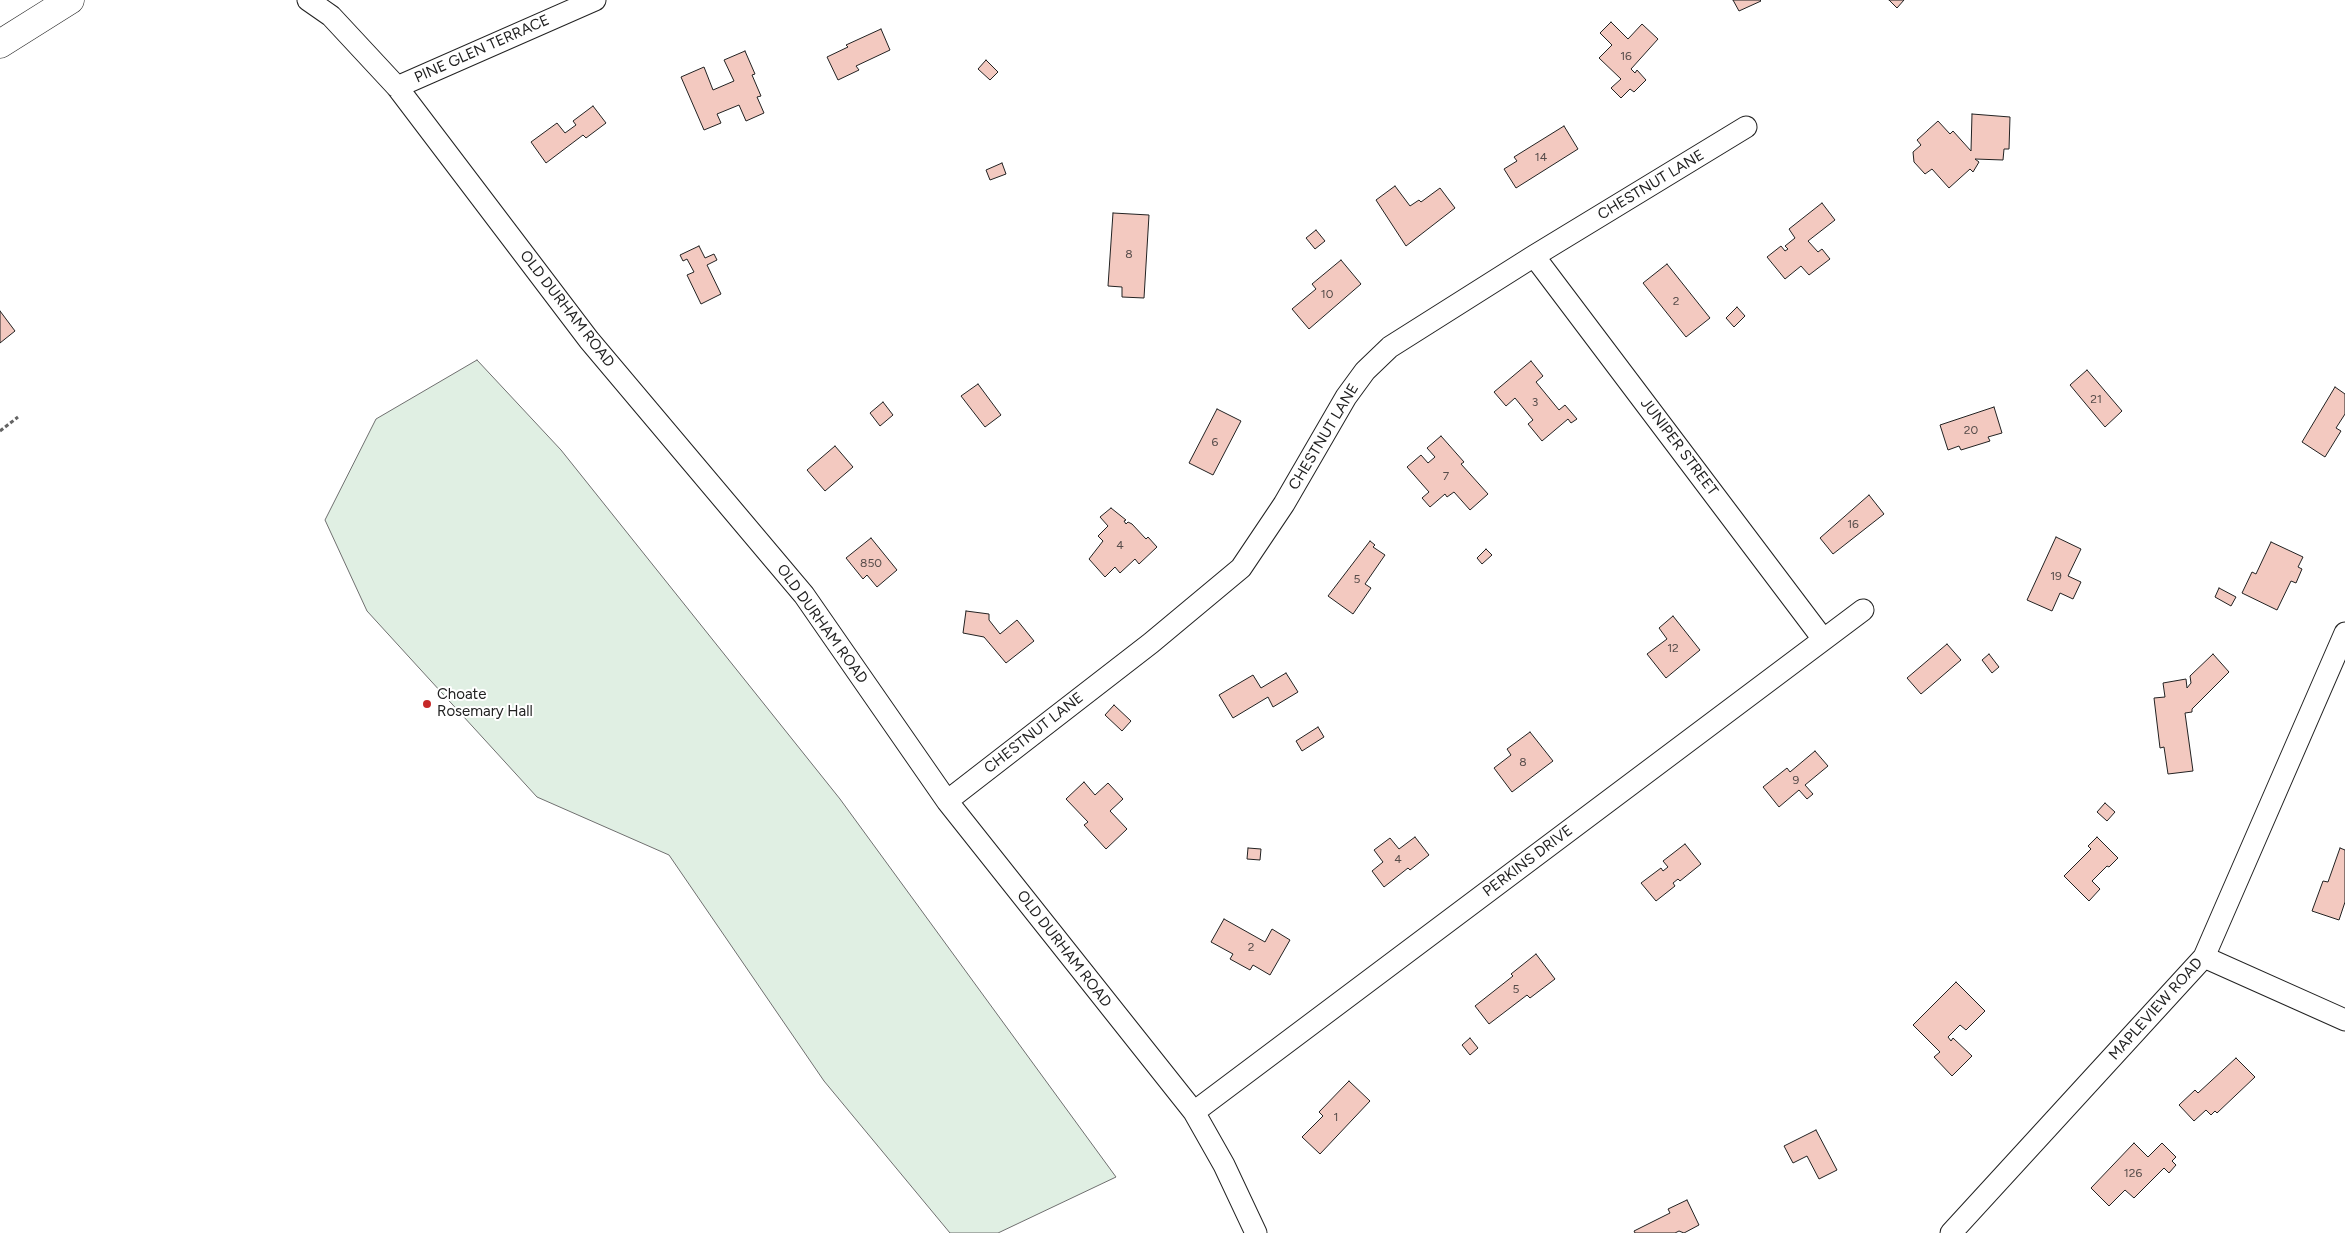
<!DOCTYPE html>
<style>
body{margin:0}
canvas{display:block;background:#fff}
</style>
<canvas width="2345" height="1233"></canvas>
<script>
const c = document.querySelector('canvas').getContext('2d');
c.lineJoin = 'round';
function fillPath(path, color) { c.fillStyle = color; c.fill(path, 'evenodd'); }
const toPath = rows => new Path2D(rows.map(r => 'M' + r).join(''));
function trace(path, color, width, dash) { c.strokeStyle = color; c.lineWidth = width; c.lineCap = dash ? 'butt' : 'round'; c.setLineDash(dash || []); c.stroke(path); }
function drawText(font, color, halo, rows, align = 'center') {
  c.font = font + ' Figtree,sans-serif'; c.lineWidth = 4; c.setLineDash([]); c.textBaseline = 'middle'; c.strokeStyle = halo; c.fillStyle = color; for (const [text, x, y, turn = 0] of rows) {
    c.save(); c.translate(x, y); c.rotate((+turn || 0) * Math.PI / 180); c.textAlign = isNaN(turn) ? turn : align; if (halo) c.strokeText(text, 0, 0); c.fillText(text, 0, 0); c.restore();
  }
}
const green = toPath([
 [477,360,561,450,840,799,1116,1177,998,1233,950,1233,824,1081,669,855,537,797,367,611,325,520,376,419,477,360]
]);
fillPath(green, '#e0efe3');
trace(green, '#6f6f6f', 1);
const building = toPath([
 [1733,0,1760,0,1761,1,1739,11,1733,0],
 [1889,0,1904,0,1897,8,1889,0],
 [1611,22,1628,39,1642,24,1658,39,1631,69,1635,73,1637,70,1646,80,1634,92,1630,89,1621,98,1611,88,1621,79,1599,58,1612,45,1600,33,1611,22],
 [881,29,890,50,856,66,859,70,838,80,827,57,848,47,846,45,881,29],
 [745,51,755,74,752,75,761,96,757,97,764,113,746,121,739,105,717,114,721,123,704,130,681,77,704,67,713,90,734,81,724,60,745,51],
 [986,60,998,72,990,80,978,69,986,60],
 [593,106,606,123,586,138,583,135,546,163,531,142,557,123,565,133,576,125,573,121,593,106],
 [1972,114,2010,117,2009,149,2004,149,2003,160,1975,159,1979,162,1973,172,1970,169,1949,188,1932,169,1925,174,1914,162,1913,152,1921,145,1917,140,1938,121,1950,134,1953,131,1971,151,1972,114],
 [1564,126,1578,149,1516,188,1504,169,1517,161,1514,157,1564,126],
 [1002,163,1006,174,990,180,986,170,1002,163],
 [1395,186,1410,206,1419,200,1421,202,1440,188,1455,208,1406,246,1376,200,1395,186],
 [1822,203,1835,220,1808,241,1818,252,1822,249,1830,259,1809,275,1801,266,1785,279,1767,257,1781,246,1785,251,1788,249,1785,246,1795,238,1789,229,1822,203],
 [1113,213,1149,215,1144,298,1122,297,1122,287,1108,286,1113,213],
 [1316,230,1325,241,1315,249,1306,238,1316,230],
 [699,246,705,258,714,254,717,260,707,265,721,294,701,304,687,275,694,272,687,259,683,261,680,255,699,246],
 [1341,260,1361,284,1309,329,1292,309,1316,289,1312,284,1341,260],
 [1667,264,1710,318,1686,337,1643,283,1667,264],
 [1737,307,1745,316,1734,327,1726,318,1737,307],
 [0,311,15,331,0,343,0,311],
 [1531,361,1543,376,1536,382,1559,410,1565,405,1577,419,1571,423,1568,419,1542,441,1528,424,1533,420,1515,398,1506,406,1494,392,1531,361],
 [2087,370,2122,411,2105,427,2070,385,2087,370],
 [978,384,1001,415,985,427,961,396,978,384],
 [2335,387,2345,394,2345,414,2336,428,2341,431,2325,457,2302,442,2335,387],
 [883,402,893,415,880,426,870,413,883,402],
 [1994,407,2002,433,1988,437,1990,441,1961,450,1959,446,1948,450,1940,425,1994,407],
 [1217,409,1241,421,1213,475,1189,463,1217,409],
 [1441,436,1464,462,1461,464,1488,494,1470,510,1454,492,1447,497,1445,494,1430,507,1422,498,1429,492,1407,467,1421,455,1428,463,1435,457,1427,448,1441,436],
 [835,446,853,467,825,491,807,470,835,446],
 [1869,495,1884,514,1833,554,1820,538,1869,495],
 [1111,508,1126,520,1124,521,1126,524,1128,522,1132,524,1146,539,1148,537,1157,547,1139,564,1135,559,1120,573,1115,567,1105,577,1089,559,1103,541,1098,536,1108,526,1100,517,1111,508],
 [2056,537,2081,549,2068,576,2081,582,2073,599,2060,593,2052,611,2027,600,2056,537],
 [871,538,897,570,877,587,867,575,863,579,846,558,871,538],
 [1370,541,1375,545,1373,547,1385,555,1365,584,1371,588,1353,614,1328,596,1370,541],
 [2271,542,2303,557,2298,567,2302,569,2296,583,2291,581,2277,610,2242,593,2252,572,2256,574,2271,542],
 [1486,549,1492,555,1482,564,1477,558,1486,549],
 [2219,588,2236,597,2231,606,2215,597,2219,588],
 [966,611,989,614,989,620,1000,634,1017,620,1034,641,1006,663,984,637,963,633,966,611],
 [1673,616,1700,650,1666,678,1647,654,1667,639,1659,628,1673,616],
 [1947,644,1961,660,1921,694,1907,678,1947,644],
 [1989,654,1999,667,1992,673,1982,660,1989,654],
 [2213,654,2229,672,2192,709,2192,712,2185,713,2193,771,2168,774,2164,747,2160,748,2154,698,2165,697,2163,683,2186,679,2187,688,2191,683,2190,676,2213,654],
 [1286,673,1298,692,1273,707,1268,697,1233,718,1219,695,1253,675,1261,688,1286,673],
 [1114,705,1131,721,1122,731,1105,715,1114,705],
 [1318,727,1324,737,1302,751,1296,741,1318,727],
 [1530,732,1553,761,1512,792,1494,768,1511,755,1507,749,1530,732],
 [1815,751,1828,766,1805,785,1813,794,1807,799,1799,790,1779,807,1763,787,1787,768,1790,772,1815,751],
 [1084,782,1095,795,1108,783,1123,799,1110,811,1127,829,1106,849,1084,825,1088,822,1066,799,1084,782],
 [2105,803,2115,812,2107,821,2097,812,2105,803],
 [1415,837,1429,855,1410,870,1408,868,1384,887,1372,871,1383,862,1374,850,1390,838,1399,849,1415,837],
 [2097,837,2118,858,2109,867,2107,866,2092,881,2100,889,2089,901,2064,876,2091,849,2088,846,2097,837],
 [1685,844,1701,864,1680,881,1678,879,1673,883,1675,886,1656,901,1641,883,1661,868,1663,871,1668,867,1663,861,1685,844],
 [1248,848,1261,849,1260,860,1247,859,1248,848],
 [2340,848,2345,850,2345,902,2339,920,2312,911,2323,881,2328,882,2340,848],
 [1224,919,1265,942,1272,929,1290,940,1270,975,1253,965,1250,970,1230,959,1233,954,1211,942,1224,919],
 [1536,954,1555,979,1530,998,1527,995,1489,1024,1475,1006,1513,976,1511,974,1536,954],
 [1956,982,1985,1011,1966,1030,1960,1025,1948,1037,1951,1041,1953,1038,1972,1056,1952,1076,1934,1057,1940,1052,1913,1025,1956,982],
 [1470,1038,1478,1048,1470,1055,1462,1045,1470,1038],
 [2236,1058,2255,1077,2217,1113,2215,1111,2211,1115,2206,1110,2194,1121,2179,1105,2195,1090,2198,1093,2236,1058],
 [1349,1081,1370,1101,1320,1154,1302,1137,1323,1116,1319,1112,1349,1081],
 [1816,1130,1837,1170,1819,1179,1807,1156,1793,1163,1784,1146,1816,1130],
 [2134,1143,2148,1157,2162,1143,2176,1157,2172,1161,2176,1165,2169,1173,2164,1168,2134,1198,2125,1190,2109,1206,2091,1188,2134,1143],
 [1687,1200,1699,1225,1684,1233,1679,1231,1675,1233,1635,1233,1634,1231,1670,1213,1668,1209,1687,1200]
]);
fillPath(building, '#f3c9c0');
trace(building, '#222', 1);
const minor = toPath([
 [308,0,331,16,397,87,589,340,804,595,947,801,1194,1112,1224,1165,1256,1233],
 [397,87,595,0],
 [1534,256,1823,639],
 [947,801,1151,643,1241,568,1284,504,1346,397,1365,371,1390,347,1534,256,1746,127],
 [2204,957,2345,1020],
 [1194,1112,1863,610],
 [1951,1233,2204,957,2345,633]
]);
const major = toPath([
 [0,44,70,0]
]);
trace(minor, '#222', 23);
trace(major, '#222', 29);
trace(toPath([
 [0,431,18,417]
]), '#646464', 3, [4, 2.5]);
trace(minor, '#fff', 21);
trace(major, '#fff', 28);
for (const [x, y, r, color] of [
 [427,704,5,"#c62828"]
]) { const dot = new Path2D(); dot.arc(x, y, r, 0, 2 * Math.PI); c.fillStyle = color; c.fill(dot); trace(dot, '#fff', 2); }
drawText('12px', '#564c4a', null, [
 ["16",1626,56],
 ["14",1541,157],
 ["8",1129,254],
 ["10",1327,294],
 ["2",1676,301],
 ["21",2096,399],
 ["3",1535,402],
 ["20",1971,430],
 ["6",1215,442],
 ["7",1446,476],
 ["16",1853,524],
 ["4",1120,545],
 ["850",871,563],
 ["19",2056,576],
 ["5",1357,579],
 ["12",1673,648],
 ["8",1523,762],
 ["9",1796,780],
 ["4",1398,859],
 ["2",1251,947],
 ["5",1516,989],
 ["1",1336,1117],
 ["126",2133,1173]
]);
drawText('15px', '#222', '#fff', [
 ["PINE GLEN TERRACE",482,49,-24],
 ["CHESTNUT LANE",1651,185,-31],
 ["OLD DURHAM ROAD",567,309,52],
 ["CHESTNUT LANE",1324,437,-59],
 ["JUNIPER STREET",1679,447,53],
 ["OLD DURHAM ROAD",822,624,54],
 ["CHESTNUT LANE",1034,733,-38],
 ["PERKINS DRIVE",1528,861,-37],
 ["OLD DURHAM ROAD",1064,949,52],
 ["MAPLEVIEW ROAD",2156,1009,-48]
]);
drawText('15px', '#222', '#fff', [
 ["Choate",437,695],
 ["Rosemary Hall",437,712]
], 'left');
</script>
